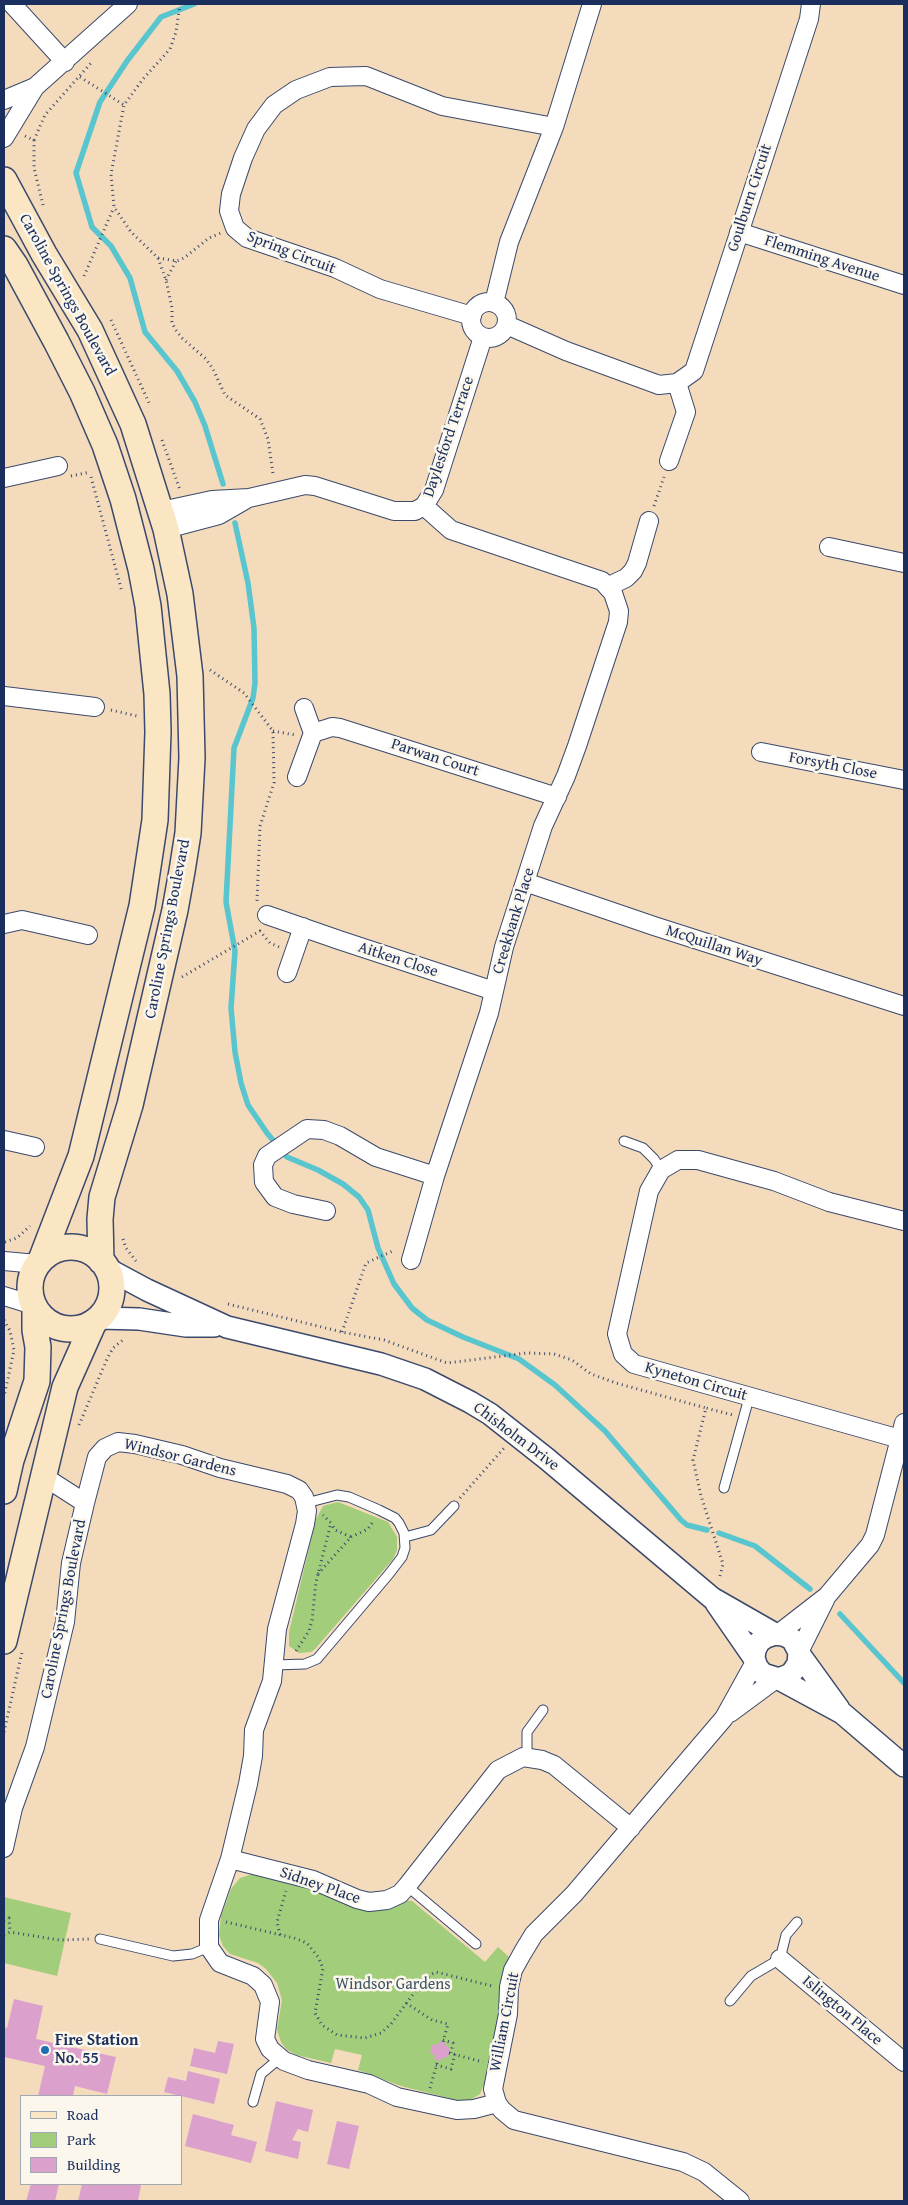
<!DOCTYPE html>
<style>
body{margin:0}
#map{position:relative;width:908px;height:2205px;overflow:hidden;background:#f3dbbb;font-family:"Gentium Book Plus",serif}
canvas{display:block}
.frame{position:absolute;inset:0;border:5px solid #1b2f5e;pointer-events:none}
.legend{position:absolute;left:20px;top:2095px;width:162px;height:90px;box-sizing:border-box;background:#fbf7ec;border:1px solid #a1a7b3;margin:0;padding:6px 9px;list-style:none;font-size:15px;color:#1b2f5e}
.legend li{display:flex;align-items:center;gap:10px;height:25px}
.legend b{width:25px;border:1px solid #a1a7b3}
</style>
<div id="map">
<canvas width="908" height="2205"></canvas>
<div class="frame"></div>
<ul class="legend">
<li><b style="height:6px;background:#fbe6c4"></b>Road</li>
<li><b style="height:14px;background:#a2cd7a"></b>Park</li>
<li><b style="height:14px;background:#dba1cc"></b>Building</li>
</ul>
</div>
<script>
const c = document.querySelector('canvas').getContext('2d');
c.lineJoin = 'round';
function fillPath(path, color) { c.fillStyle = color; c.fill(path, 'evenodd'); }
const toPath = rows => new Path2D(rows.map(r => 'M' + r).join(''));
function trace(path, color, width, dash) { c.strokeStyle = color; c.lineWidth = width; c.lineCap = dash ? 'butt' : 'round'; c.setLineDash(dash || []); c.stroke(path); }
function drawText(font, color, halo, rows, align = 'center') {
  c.font = font + ' "Gentium Book Plus",serif'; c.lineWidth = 5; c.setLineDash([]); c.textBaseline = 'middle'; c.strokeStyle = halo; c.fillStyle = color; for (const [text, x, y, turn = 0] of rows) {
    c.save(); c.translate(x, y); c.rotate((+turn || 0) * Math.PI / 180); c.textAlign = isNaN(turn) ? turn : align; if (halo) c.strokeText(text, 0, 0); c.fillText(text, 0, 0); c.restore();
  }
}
fillPath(toPath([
 [338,1502,388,1522,397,1537,397,1550,393,1559,315,1649,311,1652,299,1653,289,1646,289,1632,316,1519,323,1506],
 [253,1874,316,1889,412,1901,485,1962,498,1947,510,1958,484,2084,480,2094,470,2100,460,2101,401,2086,358,2070,362,2055,335,2049,331,2063,296,2055,286,2049,281,2042,277,2030,282,2000,277,1983,266,1969,258,1963,230,1954,223,1946,219,1935,221,1916,231,1889,240,1878],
 [4,1897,71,1913,57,1976,4,1963]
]), '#a2cd7a');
trace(toPath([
 [194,4,161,17,127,61,100,102,76,173,92,227,111,246,130,278,145,332,177,371,195,402,205,426,223,484],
 [235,523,248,583,254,628,255,683,253,698,234,748,226,902,235,951,231,1008,235,1052,241,1083,248,1105,267,1133,287,1157,318,1170,343,1184,359,1197,368,1210,378,1248,394,1284,412,1308,427,1320,463,1337,519,1359,555,1385,605,1431,681,1520,687,1525,707,1530],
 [719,1533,755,1546,810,1589],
 [840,1614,904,1683]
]), '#58c5cf', 5.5);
fillPath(toPath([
 [14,1999,43,2006,36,2039,116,2057,107,2094,75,2086,73,2096,38,2096,45,2066,4,2057,4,2027,7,2028],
 [218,2041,234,2044,227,2074,190,2066,194,2048,215,2053],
 [440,2041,446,2043,446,2045,450,2049,448,2057,442,2058,441,2061,434,2059,435,2056,430,2052,432,2045,440,2044],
 [188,2071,220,2079,214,2104,164,2092,168,2077,186,2081],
 [276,2101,313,2110,308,2132,298,2129,292,2140,301,2142,298,2159,265,2151],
 [193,2114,234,2125,231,2135,257,2142,251,2163,185,2146],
 [337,2121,359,2126,349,2169,327,2164],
 [31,2184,59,2184,55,2201,26,2201],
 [82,2184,136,2184,141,2185,138,2201,78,2201]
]), '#dba1cc');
const service = toPath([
 [624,1141,643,1148,654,1159,661,1170],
 [724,1488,749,1398],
 [405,1537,431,1530,454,1506],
 [274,1665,305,1664,317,1659,389,1574,402,1557,405,1548,404,1533,399,1523,395,1518,379,1510,349,1497,337,1495,306,1503],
 [527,1757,527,1732,543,1710],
 [407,1886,476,1944],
 [100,1939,173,1956,192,1954,209,1947],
 [730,2001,751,1976,780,1959,786,1935,797,1922],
 [253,2102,261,2074,280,2058]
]);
const minor = toPath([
 [12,4,65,62],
 [4,100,35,87,128,4],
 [4,138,35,87],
 [739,232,904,285],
 '471 320a18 18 0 1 1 36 0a18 18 0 1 1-36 0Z',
 [494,303,509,242,554,127,592,4],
 [472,316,380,289,335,268,247,238,235,228,229,211,231,194,243,158,256,129,274,105,296,90,330,77,366,76,442,106,554,127],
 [507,325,566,351,659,385,677,383,694,371,809,19,811,4],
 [669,461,686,412,677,383],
 [4,478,58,466],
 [161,511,212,500,249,498,305,485,315,486,394,511,415,511,424,506,434,490,483,337],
 [166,529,219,515,245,500],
 [829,547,904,563],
 [609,586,626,578,633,571,637,563,649,521],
 [4,696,95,707],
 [313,733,332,727,340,728,557,797],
 [761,752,904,780],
 [297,777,313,733,304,708],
 [525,882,654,926,904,1006],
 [267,915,339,940,494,991],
 [4,924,22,920,88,935],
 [287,973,303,927],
 [4,1140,35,1147],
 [326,1211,293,1204,275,1197,264,1182,263,1165,267,1156,307,1129,324,1130,340,1136,376,1157,435,1176],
 [411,1260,435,1176,489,1013,504,947,543,826,566,776,577,746,618,622,619,611,613,593,602,581,451,530,424,506],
 [4,1261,37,1264],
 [4,1296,33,1305],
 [900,1439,634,1364,623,1354,617,1334,649,1191,661,1170,678,1160,698,1160,774,1181,829,1202,904,1221],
 [85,1503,97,1457,105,1448,118,1442,135,1444,182,1455,220,1468,287,1484,299,1490,304,1497,307,1511,305,1524,277,1629,272,1681,254,1730,253,1756,248,1784,230,1859,209,1920,209,1947,220,1963,253,1976,263,1985,270,2002,265,2039,270,2049,284,2061,308,2070,369,2084,397,2097,457,2110,474,2109,497,2103],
 [778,1634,827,1596,870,1545,875,1535,904,1423],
 [799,1652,825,1600],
 [730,1713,776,1679],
 [4,1848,13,1808,35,1747,65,1622,71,1563,85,1503,43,1476],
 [230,1859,313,1880,357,1899,369,1902,387,1900,400,1894,407,1886,498,1770,523,1757,542,1760,554,1765,631,1828],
 [780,1959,904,2062],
 [740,2201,704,2172,683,2162,514,2120,502,2110,497,2103,493,2089,508,2014,509,1987,513,1970,523,1952,534,1934,574,1894,724,1718,755,1662]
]);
const tertiary = toPath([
 [106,1268,147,1290,227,1327,381,1364,425,1379,470,1402,490,1414,547,1459,712,1598,775,1634,783,1635,792,1639,799,1652,798,1664,791,1674,779,1679,763,1674,757,1667,754,1658,755,1650,759,1642,766,1637,775,1634],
 [99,1318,139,1319,186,1326,214,1326],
 [716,1603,754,1658],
 [800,1655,839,1709],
 [779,1679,842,1713,904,1766]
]);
const secondary = toPath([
 [4,180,44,254,90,330,133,424,166,529,180,594,190,676,192,758,188,833,182,871,175,910,130,1105,102,1197,100,1219,101,1261],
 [4,249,15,265,56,341,82,392,105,445,123,499,141,569,148,606,157,694,158,732,155,820,142,906,81,1156,41,1260],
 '30 1288a41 41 0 1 1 82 0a41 41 0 1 1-82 0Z',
 [4,1491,11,1460,37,1381,38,1347,35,1330,35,1309],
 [4,1641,65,1387,94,1322]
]);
trace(service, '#3b496c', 11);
trace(minor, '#3b496c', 20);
trace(tertiary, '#3b496c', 24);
trace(secondary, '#3b496c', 28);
trace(toPath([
 [180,4,176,32,170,49,143,79,124,105,111,174,114,207,131,232,158,258,166,280,172,308,172,322,175,329,182,338,206,359,213,369,225,395,260,419,268,439,273,474],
 [80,77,124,105],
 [25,136,34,140,34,168,43,205],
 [34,140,45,115,91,63],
 [158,258,177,261,184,258,209,238,221,233],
 [84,276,114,207],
 [166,280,176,261],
 [111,320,150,405],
 [162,440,180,490],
 [71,476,90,472],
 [91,477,122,592],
 [654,506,664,477],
 [210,670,244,693,273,731,274,783,260,826,257,901],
 [111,710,137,716],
 [273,731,295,735],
 [182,977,260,931,270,943,279,947],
 [123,1239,126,1248,136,1261],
 [5,1242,17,1238,30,1226],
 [228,1304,342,1332,384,1340,447,1363,527,1353,554,1354,572,1360,591,1374,616,1383,706,1408],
 [4,1320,10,1331,14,1350,4,1397],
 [342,1332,366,1263,395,1250],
 [79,1425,107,1359,113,1348,124,1339],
 [460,1498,504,1448],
 [351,1537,368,1529,374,1520],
 [318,1574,351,1537,335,1530,331,1523],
 [720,1576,723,1564,701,1496,693,1460,706,1408,733,1415],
 [296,1651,309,1631,312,1620,316,1582,331,1523,323,1515],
 [4,1732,22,1652],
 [4,1920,9,1918,10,1932],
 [226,1922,294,1938,307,1943,318,1957,323,1968,315,2013,322,2025,337,2035,365,2038,381,2033,391,2024,423,1981,430,1975,436,1972,492,1986],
 [4,1935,10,1932,59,1940,89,1939],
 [280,1935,277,1922,286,1891],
 [406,2003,432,2020,448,2024,443,2042],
 [443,2040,453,2043,451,2053],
 [449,2053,483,2062],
 [436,2065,451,2069,455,2054],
 [430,2088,438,2060]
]), '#3b496c', 3, [1, 4]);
trace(service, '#fff', 9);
trace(minor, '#fff', 18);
trace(tertiary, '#fff', 21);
trace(secondary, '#fbe6c4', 25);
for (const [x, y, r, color] of [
 [45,2050,5,"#1f6fb2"]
]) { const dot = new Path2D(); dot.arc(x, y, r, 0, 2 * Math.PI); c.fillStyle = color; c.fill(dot); trace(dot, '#fbf7ec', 2); }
drawText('16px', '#1b2f5e', '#fbf7ec', [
 ["Goulburn Circuit",750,198,-72],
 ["Spring Circuit",291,253,21],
 ["Flemming Avenue",822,259,18],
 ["Caroline Springs Boulevard",67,295,61],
 ["Daylesford Terrace",449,437,-71],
 ["Parwan Court",435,758,18],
 ["Forsyth Close",833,766,11],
 ["Creekbank Place",514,921,-73],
 ["Caroline Springs Boulevard",168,929,-79],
 ["McQuillan Way",714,946,18],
 ["Aitken Close",398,960,18],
 ["Kyneton Circuit",696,1382,16],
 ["Chisholm Drive",516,1437,37],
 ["Windsor Gardens",180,1458,14],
 ["Caroline Springs Boulevard",64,1609,-79],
 ["Sidney Place",320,1886,19],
 ["Islington Place",842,2011,40],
 ["William Circuit",505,2022,-79]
]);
drawText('16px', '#3d5665', '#fbf7ec', [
 ["Windsor Gardens",393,1985]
]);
drawText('bold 16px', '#1b2f5e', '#fbf7ec', [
 ["Fire Station",55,2041],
 ["No. 55",55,2059]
], 'left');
</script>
